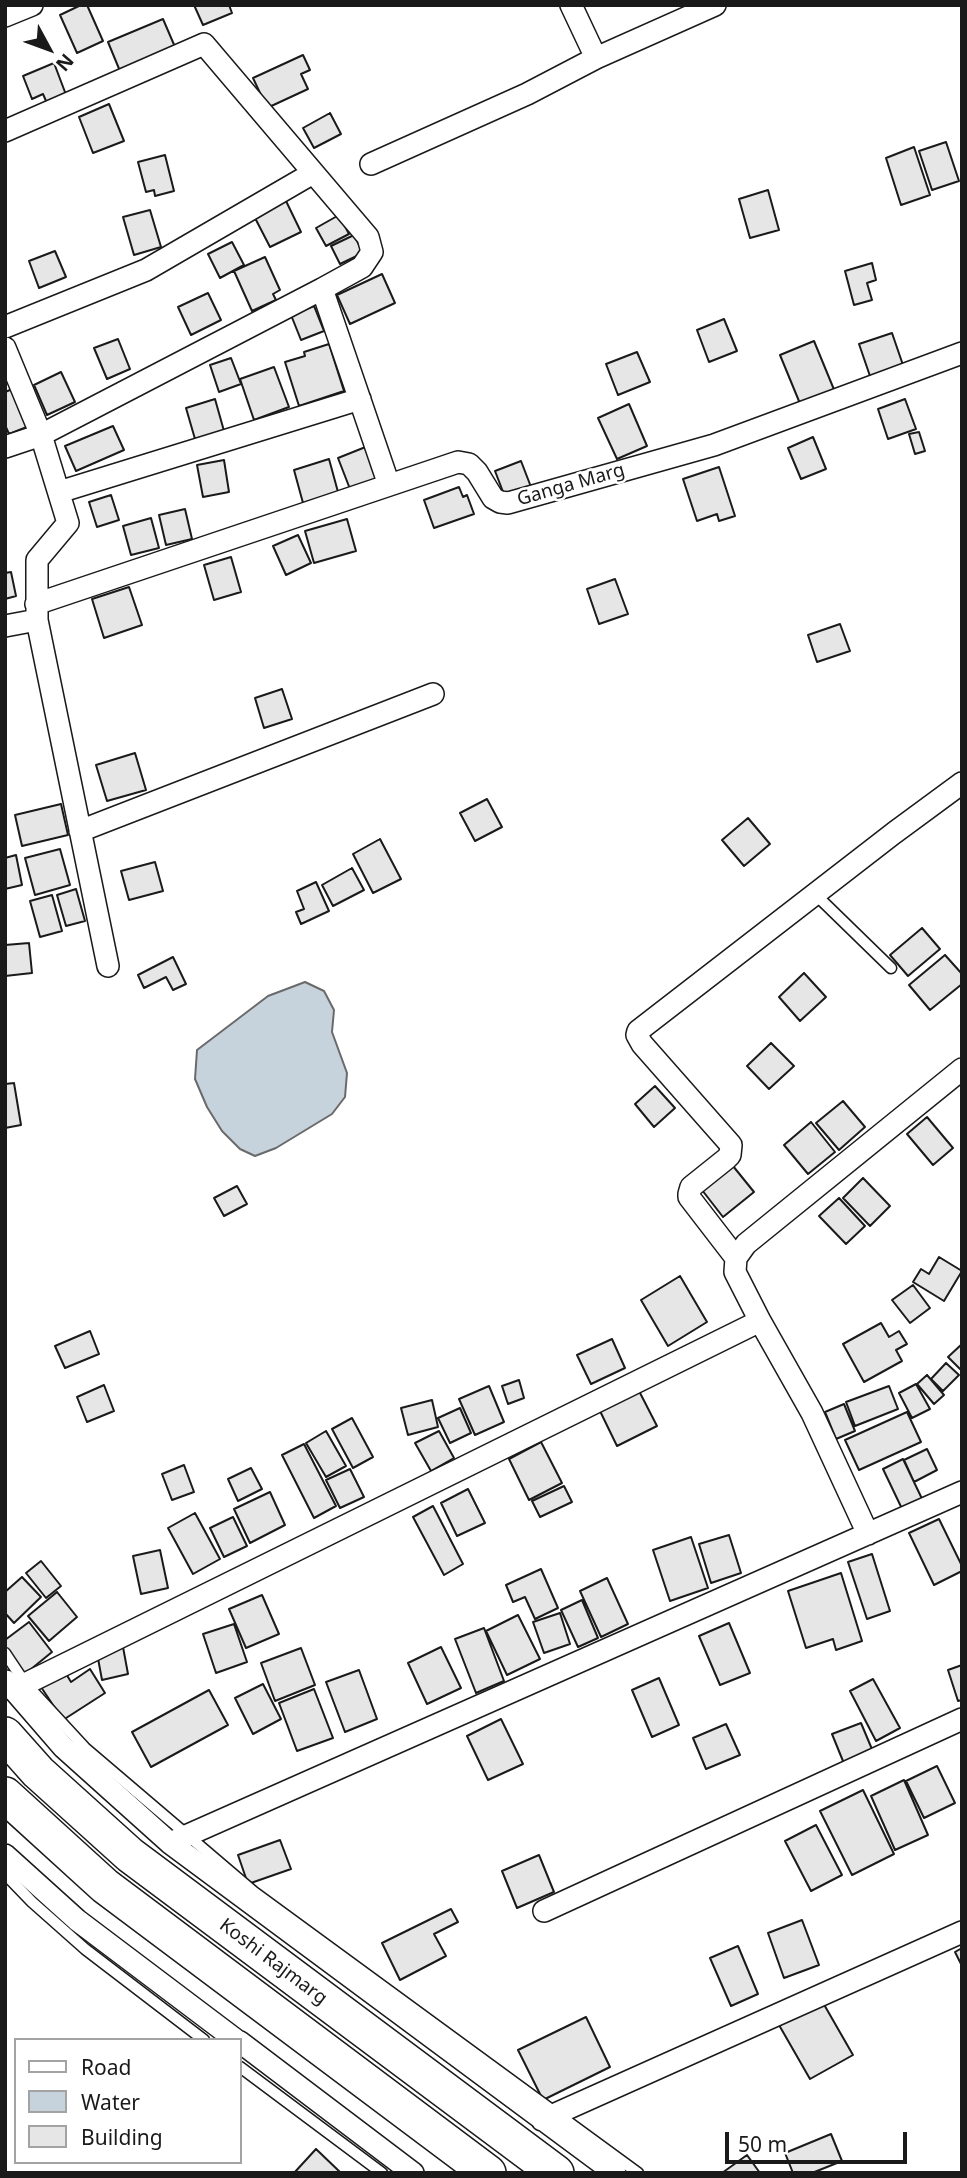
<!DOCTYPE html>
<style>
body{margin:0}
#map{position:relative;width:967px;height:2178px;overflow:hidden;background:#fff;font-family:"Noto Sans",sans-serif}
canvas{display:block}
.frame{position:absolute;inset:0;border:7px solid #1a1a1a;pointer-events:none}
.legend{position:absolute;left:14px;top:2038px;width:228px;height:126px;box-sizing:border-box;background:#fff;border:2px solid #a3a3a3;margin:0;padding:9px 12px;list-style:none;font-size:21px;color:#1a1a1a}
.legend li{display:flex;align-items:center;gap:14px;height:35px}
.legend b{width:35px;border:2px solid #a3a3a3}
.north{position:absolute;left:14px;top:14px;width:70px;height:70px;-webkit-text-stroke:5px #fff;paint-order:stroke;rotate:131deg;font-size:19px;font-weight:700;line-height:28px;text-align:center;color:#1a1a1a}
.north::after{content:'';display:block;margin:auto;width:24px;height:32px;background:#1a1a1a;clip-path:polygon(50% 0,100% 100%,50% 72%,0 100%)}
.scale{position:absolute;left:725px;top:2132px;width:182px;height:32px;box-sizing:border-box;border:4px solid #1a1a1a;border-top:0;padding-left:9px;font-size:21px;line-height:24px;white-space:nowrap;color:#1a1a1a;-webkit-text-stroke:5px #fff;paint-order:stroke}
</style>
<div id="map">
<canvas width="967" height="2178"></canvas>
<div class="frame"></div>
<ul class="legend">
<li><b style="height:9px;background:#fff"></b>Road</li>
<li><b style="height:19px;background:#c6d2dc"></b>Water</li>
<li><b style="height:19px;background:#e6e6e6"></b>Building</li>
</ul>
<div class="north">N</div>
<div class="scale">50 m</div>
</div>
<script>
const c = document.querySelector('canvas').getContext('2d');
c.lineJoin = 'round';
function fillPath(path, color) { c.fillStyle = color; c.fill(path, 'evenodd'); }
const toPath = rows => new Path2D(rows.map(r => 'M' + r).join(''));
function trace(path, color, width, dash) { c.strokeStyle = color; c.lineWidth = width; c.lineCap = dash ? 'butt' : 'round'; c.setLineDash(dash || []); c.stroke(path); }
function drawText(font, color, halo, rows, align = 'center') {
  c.font = font + ' "Noto Sans",sans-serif'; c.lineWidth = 5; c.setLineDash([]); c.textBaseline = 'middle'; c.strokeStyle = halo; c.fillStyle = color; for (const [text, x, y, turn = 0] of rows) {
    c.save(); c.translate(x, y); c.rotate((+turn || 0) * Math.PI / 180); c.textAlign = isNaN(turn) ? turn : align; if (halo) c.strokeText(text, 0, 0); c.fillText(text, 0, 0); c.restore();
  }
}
const water = toPath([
 [305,982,324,991,334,1010,332,1032,347,1073,345,1097,332,1114,276,1148,255,1156,240,1149,222,1131,207,1107,195,1079,197,1050,268,996,305,982]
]);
fillPath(water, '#c6d2dc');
trace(water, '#6a6a6a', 2);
const building = toPath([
 [81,5,87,5,103,41,77,53,60,15,81,5],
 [194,5,229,5,232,13,203,25,194,5],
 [163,19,175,47,122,76,108,42,163,19],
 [303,55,310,70,301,74,308,89,267,108,253,78,303,55],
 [54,63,68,100,49,108,43,94,32,99,23,76,54,63],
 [109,104,124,141,93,153,79,117,109,104],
 [330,113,341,134,314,148,303,128,330,113],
 [946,142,959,181,932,190,919,151,946,142],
 [914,147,930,195,901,205,886,158,914,147],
 [165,155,174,191,155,196,154,190,146,192,138,162,165,155],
 [768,190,779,230,750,238,739,199,768,190],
 [286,201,301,232,270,247,254,216,286,201],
 [150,210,161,247,134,255,123,217,150,210],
 [339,215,349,234,326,246,316,228,339,215],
 [354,235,363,253,340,264,331,246,354,235],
 [232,242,244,265,220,278,208,254,232,242],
 [55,251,66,277,39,288,29,261,55,251],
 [265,257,280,290,273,294,276,300,252,311,234,271,265,257],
 [872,263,876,280,867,283,872,300,854,305,845,271,872,263],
 [382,274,395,303,350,324,337,295,382,274],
 [208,293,221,320,191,335,178,307,208,293],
 [314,306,324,331,301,340,291,315,314,306],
 [724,319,737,351,709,362,697,330,724,319],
 [892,333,904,368,871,379,859,344,892,333],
 [118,339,130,369,107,379,94,348,118,339],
 [814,341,835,392,801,406,780,355,814,341],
 [329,344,344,391,299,406,285,362,305,356,304,352,329,344],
 [637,352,650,382,618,395,606,364,637,352],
 [231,358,241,384,219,392,210,365,231,358],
 [274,367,289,407,254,420,240,379,274,367],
 [61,372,75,402,47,415,34,385,61,372],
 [15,388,32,425,9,434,5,425,5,392,15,388],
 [215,399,224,431,195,439,186,408,215,399],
 [905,399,916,429,888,439,878,409,905,399],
 [629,404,647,446,617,459,598,418,629,404],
 [113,426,124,450,76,471,65,446,113,426],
 [919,432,925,451,915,454,909,434,919,432],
 [813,437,826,469,801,479,788,448,813,437],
 [368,446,380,477,350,489,338,458,368,446],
 [329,459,338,492,303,503,294,470,329,459],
 [224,460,229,492,203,497,197,465,224,460],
 [521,461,531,487,505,497,495,471,521,461],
 [719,467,735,516,719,521,717,514,697,521,683,479,719,467],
 [459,487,463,497,467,495,474,514,434,528,424,500,459,487],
 [111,495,119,520,97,527,89,502,111,495],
 [185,509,192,539,166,545,159,515,185,509],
 [151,518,159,548,131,555,123,526,151,518],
 [347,519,356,551,314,563,305,531,347,519],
 [298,535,311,563,286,575,273,546,298,535],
 [231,557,241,592,214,600,204,565,231,557],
 [11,572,16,596,5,599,5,573,11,572],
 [615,579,628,614,599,624,587,589,615,579],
 [129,587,142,625,104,638,92,599,129,587],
 [840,624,850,651,817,662,808,635,840,624],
 [282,689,292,719,264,728,255,698,282,689],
 [135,753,146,790,107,801,96,765,135,753],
 [487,799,502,827,475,841,460,813,487,799],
 [61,804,68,835,22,846,15,815,61,804],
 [748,818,770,844,744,866,722,840,748,818],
 [380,839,401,879,373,893,353,854,380,839],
 [60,849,70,885,35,895,25,858,60,849],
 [16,855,22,885,5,889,5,858,16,855],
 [155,862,163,891,129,900,121,871,155,862],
 [352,868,364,890,333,906,322,885,352,868],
 [316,882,329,911,301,924,296,912,304,909,297,891,316,882],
 [76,889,85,921,66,926,57,895,76,889],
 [52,895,62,931,40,937,30,901,52,895],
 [922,928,940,949,908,976,890,955,922,928],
 [29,943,32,973,5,976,5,945,29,943],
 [945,955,962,974,962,984,930,1010,909,985,945,955],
 [173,957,186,984,173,990,166,977,144,988,138,975,173,957],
 [804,973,826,997,800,1021,779,997,804,973],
 [771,1043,794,1066,769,1089,747,1066,771,1043],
 [14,1083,21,1125,5,1128,5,1084,14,1083],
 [655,1086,675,1108,654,1127,635,1104,655,1086],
 [843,1101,865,1127,839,1150,816,1123,843,1101],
 [927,1117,953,1148,933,1165,907,1134,927,1117],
 [811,1122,835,1152,808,1174,784,1145,811,1122],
 [733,1166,754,1192,723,1217,702,1190,733,1166],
 [863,1178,890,1206,870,1226,843,1198,863,1178],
 [237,1186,247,1204,224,1216,214,1198,237,1186],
 [839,1198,865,1226,846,1244,819,1216,839,1198],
 [939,1257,962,1271,944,1301,913,1282,921,1269,929,1274,939,1257],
 [680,1276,707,1322,668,1346,641,1300,680,1276],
 [913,1285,930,1308,910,1323,892,1300,913,1285],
 [881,1323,889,1337,899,1331,907,1344,896,1350,902,1361,864,1382,843,1344,881,1323],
 [90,1331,99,1354,65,1368,55,1346,90,1331],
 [612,1339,625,1368,591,1384,577,1355,612,1339],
 [962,1344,962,1368,960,1369,948,1357,962,1344],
 [946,1363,959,1375,943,1391,931,1379,946,1363],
 [927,1375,944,1395,934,1404,917,1384,927,1375],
 [519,1380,524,1398,508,1404,502,1386,519,1380],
 [916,1384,930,1409,912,1418,899,1393,916,1384],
 [104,1385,114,1411,87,1422,77,1397,104,1385],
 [489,1386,504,1422,475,1435,459,1399,489,1386],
 [889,1386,898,1409,855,1426,846,1402,889,1386],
 [638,1389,657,1426,617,1446,599,1409,638,1389],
 [432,1400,438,1427,408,1435,401,1408,432,1400],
 [844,1404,855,1431,836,1439,825,1412,844,1404],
 [460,1408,471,1433,450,1443,438,1418,460,1408],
 [907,1412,921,1442,859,1470,845,1440,907,1412],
 [352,1418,373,1457,353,1468,332,1429,352,1418],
 [326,1431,346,1466,326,1477,306,1443,326,1431],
 [439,1431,454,1458,431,1471,415,1443,439,1431],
 [541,1442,562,1483,529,1500,509,1459,541,1442],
 [304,1444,336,1506,314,1518,282,1455,304,1444],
 [927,1449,937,1470,914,1482,904,1460,927,1449],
 [903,1459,924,1503,904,1513,883,1469,903,1459],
 [184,1465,194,1492,172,1500,162,1474,184,1465],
 [251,1468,262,1489,238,1501,228,1479,251,1468],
 [350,1469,364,1497,340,1508,326,1480,350,1469],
 [564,1486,572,1502,540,1517,532,1501,564,1486],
 [468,1489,485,1523,457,1536,441,1503,468,1489],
 [270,1492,285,1525,250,1543,234,1509,270,1492],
 [433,1506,463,1564,444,1575,413,1517,433,1506],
 [195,1513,220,1559,193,1574,168,1528,195,1513],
 [233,1517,247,1546,224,1557,210,1528,233,1517],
 [939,1519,962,1566,962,1571,934,1585,909,1533,939,1519],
 [729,1535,741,1573,711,1583,699,1544,729,1535],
 [691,1537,708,1588,670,1601,653,1550,691,1537],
 [160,1550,168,1588,141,1594,133,1556,160,1550],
 [872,1554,890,1611,867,1619,848,1562,872,1554],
 [41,1561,61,1586,46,1598,26,1573,41,1561],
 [541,1569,558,1608,535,1619,525,1597,513,1602,506,1585,541,1569],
 [841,1573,862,1641,836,1650,833,1639,806,1648,788,1591,841,1573],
 [22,1577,41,1597,14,1623,5,1613,5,1592,22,1577],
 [607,1578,628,1624,601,1637,580,1591,607,1578],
 [57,1592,77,1617,49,1641,28,1616,57,1592],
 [262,1595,279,1634,246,1648,229,1609,262,1595],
 [582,1600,598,1638,578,1647,561,1610,582,1600],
 [560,1613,570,1644,544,1653,533,1622,560,1613],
 [518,1615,540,1659,507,1675,486,1631,518,1615],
 [29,1622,52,1652,25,1674,5,1649,5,1640,29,1622],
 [729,1623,750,1673,720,1685,699,1636,729,1623],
 [234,1624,247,1662,216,1673,203,1634,234,1624],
 [484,1628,504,1681,476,1693,455,1639,484,1628],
 [123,1647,128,1674,102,1680,97,1653,123,1647],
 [441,1647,461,1688,427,1704,408,1663,441,1647],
 [301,1648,315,1685,275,1701,261,1663,301,1648],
 [962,1665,962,1700,958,1701,948,1670,962,1665],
 [90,1669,105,1693,63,1720,41,1687,65,1672,71,1682,90,1669],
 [359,1670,377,1719,345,1732,326,1682,359,1670],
 [659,1678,679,1725,652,1737,632,1690,659,1678],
 [873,1679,900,1728,876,1741,850,1691,873,1679],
 [263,1684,281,1719,253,1734,235,1698,263,1684],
 [314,1689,333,1738,297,1751,279,1703,314,1689],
 [209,1690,228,1725,151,1767,132,1732,209,1690],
 [501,1719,523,1764,488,1780,467,1736,501,1719],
 [861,1723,874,1754,845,1766,832,1734,861,1723],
 [726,1724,740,1755,706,1769,693,1738,726,1724],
 [937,1766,955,1803,924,1818,906,1781,937,1766],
 [904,1780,928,1835,895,1850,871,1796,904,1780],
 [863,1790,894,1854,852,1875,820,1811,863,1790],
 [816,1825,842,1875,811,1891,785,1841,816,1825],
 [280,1840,291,1869,248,1884,238,1855,280,1840],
 [539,1855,554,1892,517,1908,502,1871,539,1855],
 [451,1909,458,1922,434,1934,446,1956,400,1980,382,1943,451,1909],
 [802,1920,819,1965,784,1978,768,1933,802,1920],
 [738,1946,758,1994,731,2006,710,1958,738,1946],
 [962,1948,962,1966,955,1952,962,1948],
 [822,2001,853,2055,810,2079,779,2025,822,2001],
 [586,2017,610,2067,543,2100,518,2050,586,2017],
 [831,2134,842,2161,812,2173,793,2173,785,2153,831,2134],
 [316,2149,341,2173,294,2173,316,2149],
 [747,2155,760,2173,722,2173,747,2155]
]);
fillPath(building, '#e6e6e6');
trace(building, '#1a1a1a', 2);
const lane = toPath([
 [815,894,891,968],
 [5,1653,25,1683,85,1748,254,1892,638,2173],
 [5,1874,32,1902,85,1949,204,2040],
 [240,2067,382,2173]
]);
const street = toPath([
 [5,16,32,5],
 [596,58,715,5],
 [5,131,204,44,368,237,372,252,362,267,322,289,41,435,5,447],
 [371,164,527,94,596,58,571,5],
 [322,289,389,485],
 [5,327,146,270,313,173],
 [5,348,41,435,68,523,37,560,37,620,108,966],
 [59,492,360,399],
 [36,604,458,462,469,464,477,472,493,498,500,502,508,503,714,445,962,353],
 [5,626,37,620],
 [80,831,433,694],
 [736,1258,689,1197,689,1194,691,1187,726,1159,730,1155,731,1145,642,1044,637,1035,638,1031,894,833,962,783],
 [760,1321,735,1272,736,1258,746,1244,962,1069],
 [6,1681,63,1747,170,1843,615,2173],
 [13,1690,760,1321,812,1413,868,1534],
 [170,1843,962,1492],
 [5,1855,77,1920,236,2040],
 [544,1911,962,1719],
 [240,2042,413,2173],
 [542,2120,962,1932]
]);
const primary = toPath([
 [5,1735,38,1772,130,1855,556,2173],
 [5,1795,105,1886,488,2173]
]);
trace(lane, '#1a1a1a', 13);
trace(street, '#1a1a1a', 24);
trace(primary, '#1a1a1a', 38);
trace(lane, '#fff', 10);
trace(street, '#fff', 21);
trace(primary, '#fff', 35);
drawText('19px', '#1a1a1a', '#fff', [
 ["Ganga Marg",571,485,-16],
 ["Koshi Rajmarg",273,1962,37]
]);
</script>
